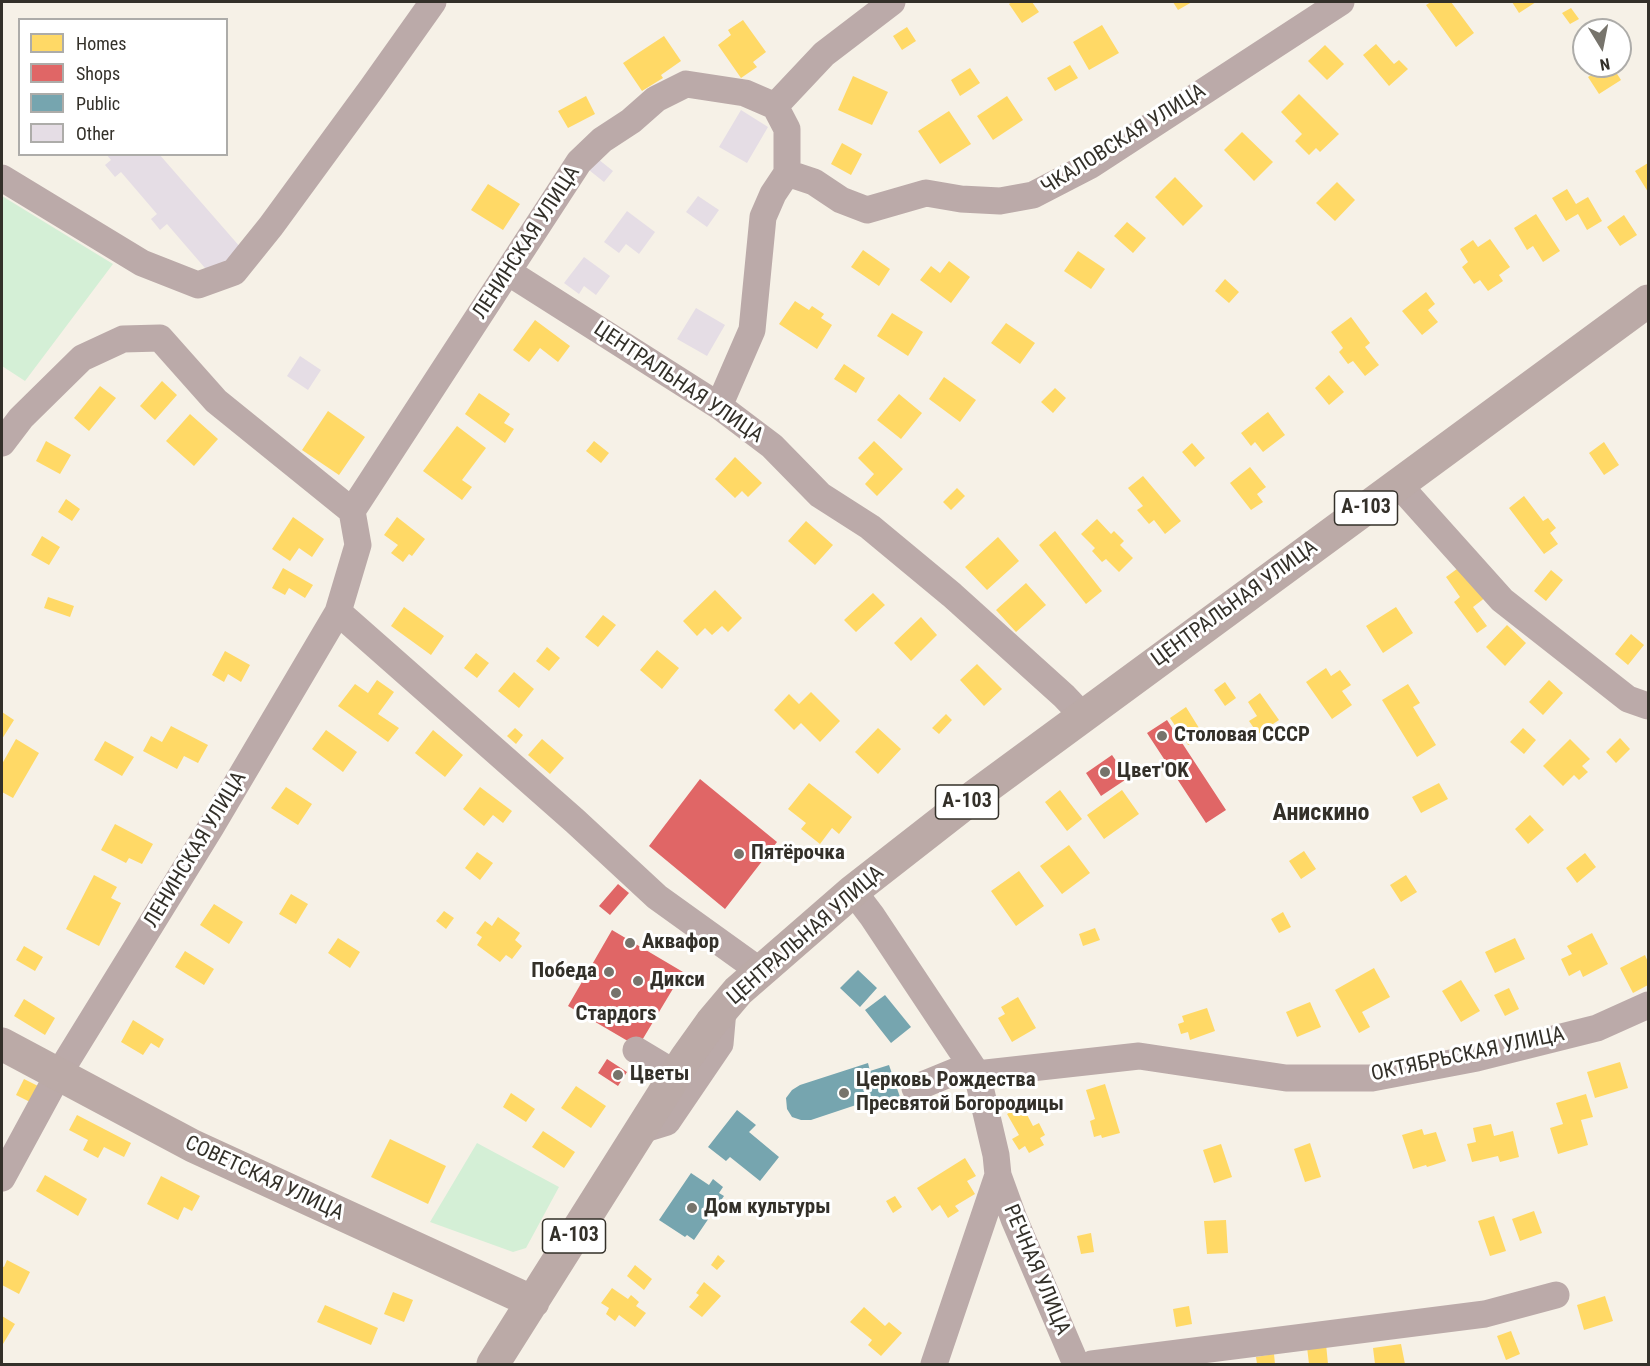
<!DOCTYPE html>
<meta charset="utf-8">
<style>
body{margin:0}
#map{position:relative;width:1650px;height:1366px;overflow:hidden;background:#f6f1e7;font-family:"Roboto Condensed",sans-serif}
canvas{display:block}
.frame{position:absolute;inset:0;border:3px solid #333029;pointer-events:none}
.legend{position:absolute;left:18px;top:18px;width:210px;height:138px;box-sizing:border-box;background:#fff;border:2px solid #adaca9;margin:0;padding:8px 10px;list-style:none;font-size:18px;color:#333029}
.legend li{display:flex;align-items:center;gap:12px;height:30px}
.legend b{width:30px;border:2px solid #adaca9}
.north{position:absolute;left:1572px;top:18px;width:60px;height:60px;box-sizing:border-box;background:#fff;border:2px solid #adaca9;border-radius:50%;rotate:170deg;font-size:16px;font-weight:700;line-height:24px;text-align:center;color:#333029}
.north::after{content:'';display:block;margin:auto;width:21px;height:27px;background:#77746c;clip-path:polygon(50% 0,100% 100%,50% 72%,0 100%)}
</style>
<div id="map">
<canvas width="1650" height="1366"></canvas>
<div class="frame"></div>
<ul class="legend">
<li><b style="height:16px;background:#ffd966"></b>Homes</li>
<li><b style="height:16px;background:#e06666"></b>Shops</li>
<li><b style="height:16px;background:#76a5af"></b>Public</li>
<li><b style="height:16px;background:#e5dde5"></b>Other</li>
</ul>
<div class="north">N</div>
</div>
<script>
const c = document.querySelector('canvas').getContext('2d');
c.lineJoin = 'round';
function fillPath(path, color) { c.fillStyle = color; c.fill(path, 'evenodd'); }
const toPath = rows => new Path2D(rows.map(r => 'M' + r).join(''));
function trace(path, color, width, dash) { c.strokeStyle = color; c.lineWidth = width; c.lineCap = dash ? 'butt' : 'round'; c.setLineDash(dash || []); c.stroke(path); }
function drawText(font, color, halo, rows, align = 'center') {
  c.font = font + ' "Roboto Condensed",sans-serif'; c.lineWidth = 6; c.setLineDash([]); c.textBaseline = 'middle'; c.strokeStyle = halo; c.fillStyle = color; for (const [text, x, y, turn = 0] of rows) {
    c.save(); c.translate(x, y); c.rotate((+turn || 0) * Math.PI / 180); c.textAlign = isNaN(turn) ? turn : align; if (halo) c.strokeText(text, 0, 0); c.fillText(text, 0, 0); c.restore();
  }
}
fillPath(toPath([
 [2,196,113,264,25,381,2,366],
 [477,1143,559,1187,526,1248,513,1252,430,1222]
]), '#d4efd6');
fillPath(toPath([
 [1012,2,1032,2,1039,12,1022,23,1009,4],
 [1173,2,1192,2,1178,10],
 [1431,2,1451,2,1474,33,1456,47,1426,5],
 [1512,2,1536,2,1519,13],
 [1571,8,1579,19,1570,24,1562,13],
 [743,20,766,52,753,62,757,67,741,78,718,45,731,35,728,30],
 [1102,25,1119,53,1089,70,1073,42],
 [907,27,916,41,902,50,893,36],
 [664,36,681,61,661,75,663,78,642,91,623,63],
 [1376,44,1394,64,1399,60,1408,69,1389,86,1363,55],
 [1325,45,1344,64,1327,80,1308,61],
 [1070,65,1078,78,1055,91,1047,78],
 [1605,66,1612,66,1621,80,1599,94,1588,77],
 [970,68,980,83,960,96,951,80],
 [853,76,888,92,872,125,838,110],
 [1299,94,1339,134,1320,152,1316,148,1309,155,1295,141,1302,134,1281,112],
 [586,96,595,114,568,128,558,111],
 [1007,96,1023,120,993,140,977,116],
 [949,111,971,144,940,164,918,131],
 [1242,132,1273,162,1254,181,1224,150],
 [842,143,862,154,851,175,831,164],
 [1648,163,1648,192,1635,171],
 [1175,177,1203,206,1183,226,1155,197],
 [1337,182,1355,200,1335,221,1316,203],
 [488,184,520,204,503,230,471,210],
 [1567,189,1576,204,1588,197,1602,221,1587,230,1578,214,1566,221,1552,198],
 [1536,214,1560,251,1543,262,1533,246,1527,250,1514,228],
 [1624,215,1637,235,1620,246,1607,227],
 [1127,222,1146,238,1133,253,1114,236],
 [1490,239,1510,267,1499,275,1503,281,1488,291,1480,280,1474,284,1462,267,1468,262,1460,249,1473,240,1478,247],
 [863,250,890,269,879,286,851,267],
 [1078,251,1105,269,1091,289,1064,271],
 [949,261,970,277,951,303,920,280,931,266,940,273],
 [1225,279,1239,292,1229,303,1215,291],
 [1426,292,1435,304,1428,310,1438,322,1422,335,1402,311],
 [795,301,809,310,812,306,824,314,821,318,832,325,817,349,779,324],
 [892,313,923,332,908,356,877,336],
 [1351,317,1370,343,1365,347,1379,365,1365,376,1353,361,1348,364,1339,352,1343,348,1331,332],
 [535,320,570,346,558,362,540,348,529,362,513,350],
 [1006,323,1035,343,1020,364,991,343],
 [844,364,865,378,856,393,834,379],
 [1329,375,1344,392,1329,405,1315,388],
 [944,377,976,400,960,422,929,399],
 [162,381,177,395,155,420,140,406],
 [100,386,116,398,89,431,74,418],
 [1055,388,1066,398,1053,413,1041,402],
 [479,393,510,414,504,423,514,429,505,443,465,414],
 [899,394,922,413,901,439,877,420],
 [328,411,365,437,339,475,302,450],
 [1268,412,1285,435,1263,452,1255,442,1251,446,1241,433],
 [190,414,218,439,194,466,166,441],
 [457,426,486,448,462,480,472,487,462,500,423,471],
 [46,441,71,455,60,474,36,461],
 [594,441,609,453,601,463,586,451],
 [874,441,903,469,877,496,865,484,874,474,858,458],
 [1604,442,1619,465,1604,475,1589,453],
 [1192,443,1205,458,1195,467,1182,452],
 [735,457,762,483,748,497,742,491,735,498,715,479],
 [1250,467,1266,487,1257,494,1263,502,1251,510,1230,483],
 [1143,476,1181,521,1165,534,1154,520,1149,524,1137,510,1143,506,1128,488],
 [957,488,965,496,951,510,943,502],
 [1524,496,1543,521,1548,518,1556,528,1550,533,1558,544,1544,554,1509,508],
 [66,499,80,509,72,521,58,512],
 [293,517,324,539,312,557,299,548,290,561,272,549],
 [397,517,425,539,412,556,409,554,403,562,391,553,398,545,384,535],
 [1097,519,1111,534,1114,531,1124,541,1120,545,1133,558,1119,572,1106,559,1102,562,1092,551,1095,548,1081,534],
 [806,521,833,545,815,565,788,541],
 [1055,531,1102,591,1086,604,1039,545],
 [42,536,60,547,49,565,31,555],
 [998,537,1019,561,987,590,965,567],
 [1461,566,1490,594,1473,607,1487,626,1477,633,1454,602,1460,597,1446,577],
 [283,568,313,585,305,598,289,588,285,595,272,588],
 [1551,570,1563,580,1546,601,1534,591],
 [1026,583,1046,605,1016,632,996,610],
 [715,590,742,618,728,632,722,626,712,635,705,628,697,636,683,621],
 [873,593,885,605,856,632,844,620],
 [48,597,74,606,70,617,44,608],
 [404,607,444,636,431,655,391,626],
 [1396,607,1413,633,1383,653,1366,626],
 [603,615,616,625,598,647,585,637],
 [921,617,937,635,911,661,894,643],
 [1507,625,1526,643,1505,666,1486,647],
 [1631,634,1644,645,1628,665,1615,654],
 [547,647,560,658,549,671,536,661],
 [657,650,679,668,662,689,640,670],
 [225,651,250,665,241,682,228,674,224,682,212,675],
 [476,653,489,663,477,678,464,668],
 [977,664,1002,689,984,706,960,680],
 [1326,668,1331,676,1340,670,1351,685,1342,691,1352,705,1332,719,1306,682],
 [514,672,534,689,519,708,498,691],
 [377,680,394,692,378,714,399,728,388,742,338,706,355,684,368,693],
 [1549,680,1563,693,1543,715,1529,702],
 [1225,682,1236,698,1225,706,1214,690],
 [1408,684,1420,703,1413,707,1436,745,1417,757,1382,700],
 [811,692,840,721,820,742,801,723,794,730,774,710,789,694,799,704],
 [1260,693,1279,720,1258,734,1249,721,1257,716,1248,702],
 [1186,707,1204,736,1188,745,1170,718],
 [2,712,14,720,2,739],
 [946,714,952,720,939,734,932,728],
 [171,726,208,745,198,763,184,756,177,769,143,751,151,736,162,742],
 [515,728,523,735,516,744,507,736],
 [878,728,901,749,878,774,855,752],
 [1523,728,1536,740,1524,754,1510,742],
 [326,730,357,752,343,772,312,749],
 [433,730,463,755,445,777,415,753],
 [1620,738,1630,749,1616,763,1606,752],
 [16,739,39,753,13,798,2,792,2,764],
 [542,739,564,758,550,774,528,755],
 [1570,739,1590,759,1582,766,1588,772,1579,780,1574,775,1563,786,1543,766],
 [105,741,134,757,122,776,94,760],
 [809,783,852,817,839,834,832,828,820,844,801,829,806,823,788,809],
 [1439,783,1448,799,1421,813,1412,797],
 [286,787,312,804,298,825,271,808],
 [480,787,512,811,503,823,493,815,484,826,463,809],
 [1060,790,1082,819,1067,831,1045,802],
 [1122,790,1139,814,1104,839,1087,815],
 [1530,815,1544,830,1528,844,1515,829],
 [115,824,153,844,142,864,129,858,126,863,101,850],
 [1069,845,1090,873,1062,894,1040,866],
 [1304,851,1316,869,1301,879,1289,861],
 [477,852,493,863,480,880,465,868],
 [1585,853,1596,867,1577,883,1566,868],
 [1019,871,1044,906,1016,926,991,891],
 [94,875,117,887,111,898,121,903,99,946,66,929],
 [1406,875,1417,892,1401,902,1390,885],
 [291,894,308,904,296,924,279,914],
 [214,904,243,922,229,944,200,925],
 [444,911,454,918,446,929,436,921],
 [1283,912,1291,927,1279,933,1271,919],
 [498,917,520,933,515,940,522,946,512,959,506,955,500,962,477,945,482,937,476,933,485,921,492,926],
 [1095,928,1100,940,1083,946,1079,934],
 [1592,933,1608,964,1583,977,1580,970,1569,976,1561,959,1572,954,1567,946],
 [338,938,360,952,350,968,328,953],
 [1515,938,1525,959,1495,973,1485,952],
 [24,946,43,957,35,971,16,960],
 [185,951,214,969,204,985,175,967],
 [1645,955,1648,962,1648,985,1633,993,1620,968],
 [1374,968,1390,997,1362,1012,1370,1027,1359,1033,1335,990],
 [1461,980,1480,1011,1461,1022,1442,991],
 [1509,988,1519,1009,1505,1016,1494,995],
 [1018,997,1036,1028,1012,1042,998,1018,1005,1014,1001,1007],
 [24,999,55,1018,45,1035,14,1016],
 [1310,1002,1321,1027,1297,1037,1286,1012],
 [1207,1008,1215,1031,1190,1040,1188,1032,1181,1034,1178,1024,1184,1022,1182,1016],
 [133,1020,164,1039,159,1048,151,1043,143,1055,121,1042],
 [1620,1062,1628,1088,1595,1098,1587,1072],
 [24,1079,40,1087,32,1103,16,1095],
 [1105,1084,1120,1133,1102,1138,1101,1135,1094,1137,1090,1121,1095,1119,1086,1090],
 [576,1086,606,1106,591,1128,561,1108],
 [511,1093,535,1109,526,1122,503,1107],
 [1586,1094,1593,1117,1581,1120,1588,1145,1558,1154,1550,1128,1563,1124,1556,1103],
 [1022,1105,1033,1126,1039,1123,1045,1135,1040,1138,1044,1145,1029,1153,1025,1146,1019,1150,1012,1139,1019,1135,1007,1114],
 [77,1115,131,1143,124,1157,104,1147,98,1158,83,1150,88,1140,69,1130],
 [1491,1124,1494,1136,1513,1131,1519,1157,1500,1162,1498,1156,1472,1162,1467,1144,1476,1142,1473,1128],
 [1422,1129,1424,1135,1436,1132,1446,1161,1427,1167,1426,1165,1413,1169,1402,1135],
 [543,1131,575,1152,564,1168,532,1147],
 [390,1139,446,1166,428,1204,371,1177],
 [1310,1143,1321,1177,1305,1182,1294,1149],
 [1221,1144,1232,1177,1214,1183,1203,1150],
 [965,1158,976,1176,967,1181,975,1194,955,1206,959,1211,948,1218,940,1205,932,1211,917,1188],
 [45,1175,87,1199,78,1216,36,1191],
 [161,1176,200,1196,192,1211,184,1207,178,1220,147,1204],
 [895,1196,902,1207,893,1213,886,1201],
 [1534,1211,1542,1233,1520,1241,1512,1219],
 [1494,1216,1506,1251,1490,1256,1478,1221],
 [1226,1220,1228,1253,1207,1254,1204,1221],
 [1091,1233,1094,1252,1081,1254,1077,1236],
 [718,1255,725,1261,717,1270,711,1265],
 [7,1260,30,1272,19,1294,2,1285,2,1266,4,1267],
 [635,1265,652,1279,644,1290,627,1276],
 [704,1282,721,1296,702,1317,689,1307,699,1295,696,1293],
 [612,1288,628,1299,631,1295,639,1302,636,1306,646,1313,635,1327,619,1315,615,1321,606,1314,609,1308,601,1303],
 [393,1292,413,1300,404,1322,384,1314],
 [1605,1296,1613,1321,1584,1330,1577,1305],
 [325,1305,378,1328,371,1345,317,1322],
 [1189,1306,1192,1324,1176,1327,1173,1309],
 [864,1307,885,1326,889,1322,902,1333,881,1356,868,1345,872,1340,850,1322],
 [2,1316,15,1324,3,1344,2,1343],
 [1511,1331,1520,1354,1506,1360,1497,1336],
 [1326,1344,1328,1364,1309,1364,1307,1347],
 [1401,1344,1405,1364,1375,1364,1373,1348],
 [1274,1354,1275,1364,1257,1364,1256,1357]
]), '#ffd966');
fillPath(toPath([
 [1167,720,1226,810,1206,823,1147,733],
 [1112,755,1128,778,1101,796,1086,773],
 [700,779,777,842,725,909,649,846],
 [618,884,629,893,610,915,599,906],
 [612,930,683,972,638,1047,568,1006],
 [607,1059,627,1072,618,1086,598,1073]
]), '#e06666');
fillPath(toPath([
 [858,970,877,988,860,1007,840,988],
 [885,995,911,1027,891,1043,865,1010],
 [868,1063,870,1071,889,1065,900,1097,879,1104,877,1098,811,1120,801,1120,792,1117,787,1109,786,1098,792,1090,800,1085],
 [737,1110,756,1125,749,1132,779,1157,760,1181,730,1157,726,1161,708,1147],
 [691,1173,709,1185,713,1179,723,1187,719,1193,724,1196,694,1240,687,1235,685,1237,659,1220]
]), '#76a5af');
fillPath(toPath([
 [741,110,768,127,747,163,719,147],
 [106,154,159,154,241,248,211,275,167,224,160,230,151,219,157,214,121,172,115,177,105,165,111,160],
 [598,159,613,171,604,182,589,170],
 [698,196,719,210,707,227,686,212],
 [627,211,655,232,639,254,626,244,619,253,604,242],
 [584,257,610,276,596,295,584,286,579,294,564,283],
 [696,308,725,325,707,356,677,339],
 [300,356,321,370,308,390,287,376]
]), '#e5dde5');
trace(toPath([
 [775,106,824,54,892,2],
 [787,173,814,182,841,200,867,210,926,193,961,199,1000,201,1033,195,1091,165,1341,2],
 [2,178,142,263,198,285,234,272,271,226,372,88,433,2],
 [508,272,719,406,772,446,820,495,870,527,952,595,1064,696,1083,716],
 [719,406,752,330,763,217,773,194,787,173,787,129,775,106],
 [2,443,21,418,82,358,123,339,160,338,216,401,352,511],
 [1398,484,1502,600,1628,699,1648,706],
 [338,612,575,821,657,897,760,971],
 [853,891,872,916,977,1074,996,1155,998,1175,934,1364],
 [636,1050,676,1074],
 [977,1074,1139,1056,1286,1078,1372,1078,1477,1058,1597,1028,1648,1005],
 [915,1088,971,1065],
 [641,1130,667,1122,720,1044,723,1010],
 [998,1175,1014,1219,1076,1364],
 [2,1178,58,1075,211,827,338,612,358,545,352,511,579,162,602,140,631,121,656,99,686,84,745,93,775,106],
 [1092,1364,1485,1314,1556,1295]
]), '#bbaaa9', 27);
trace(toPath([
 [2,1044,193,1146,533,1302],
 [493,1364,686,1058,711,1023,738,991,853,891,976,795,1648,301]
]), '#bbaaa7', 33);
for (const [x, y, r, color] of [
 [1162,736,6,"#77746c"],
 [1105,772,6,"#77746c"],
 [739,854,6,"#77746c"],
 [630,943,6,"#77746c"],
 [609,972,6,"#77746c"],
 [638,981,6,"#77746c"],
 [616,993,6,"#77746c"],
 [618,1075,6,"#77746c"],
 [844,1093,6,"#77746c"],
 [692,1208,6,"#77746c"]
]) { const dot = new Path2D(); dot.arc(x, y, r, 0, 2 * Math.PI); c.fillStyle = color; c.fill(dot); trace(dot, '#fff', 2); }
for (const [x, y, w] of [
 [1366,508,63],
 [967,802,63],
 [574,1236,63]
]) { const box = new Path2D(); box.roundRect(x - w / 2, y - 17, w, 34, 4.5); c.fillStyle = '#fff'; c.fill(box); trace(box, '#333029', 1.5); }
drawText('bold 20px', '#333029', null, [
 ["А-103",1366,508],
 ["А-103",967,802],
 ["А-103",574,1236]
]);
drawText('21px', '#333029', '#fff', [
 ["ЧКАЛОВСКАЯ УЛИЦА",1124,140,-32],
 ["ЛЕНИНСКАЯ УЛИЦА",527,243,-57],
 ["ЦЕНТРАЛЬНАЯ УЛИЦА",678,383,34],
 ["ЦЕНТРАЛЬНАЯ УЛИЦА",1235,604,-36],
 ["ЛЕНИНСКАЯ УЛИЦА",196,850,-59],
 ["ЦЕНТРАЛЬНАЯ УЛИЦА",806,936,-41],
 ["ОКТЯБРЬСКАЯ УЛИЦА",1468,1055,-12],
 ["СОВЕТСКАЯ УЛИЦА",264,1179,25],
 ["РЕЧНАЯ УЛИЦА",1036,1270,67]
]);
drawText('bold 21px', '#333029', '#fff', [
 ["Столовая СССР",1174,736],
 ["Цвет'OK",1117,772],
 ["Пятёрочка",751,854],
 ["Аквафор",642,943],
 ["Победа",597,972,"right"],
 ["Дикси",650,981],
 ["Стардогs",616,1015,"center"],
 ["Цветы",630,1075],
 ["Церковь Рождества",856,1081],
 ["Пресвятой Богородицы",856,1105],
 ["Дом культуры",704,1208]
], 'left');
drawText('bold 24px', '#333029', '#fff', [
 ["Анискино",1321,814]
]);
</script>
